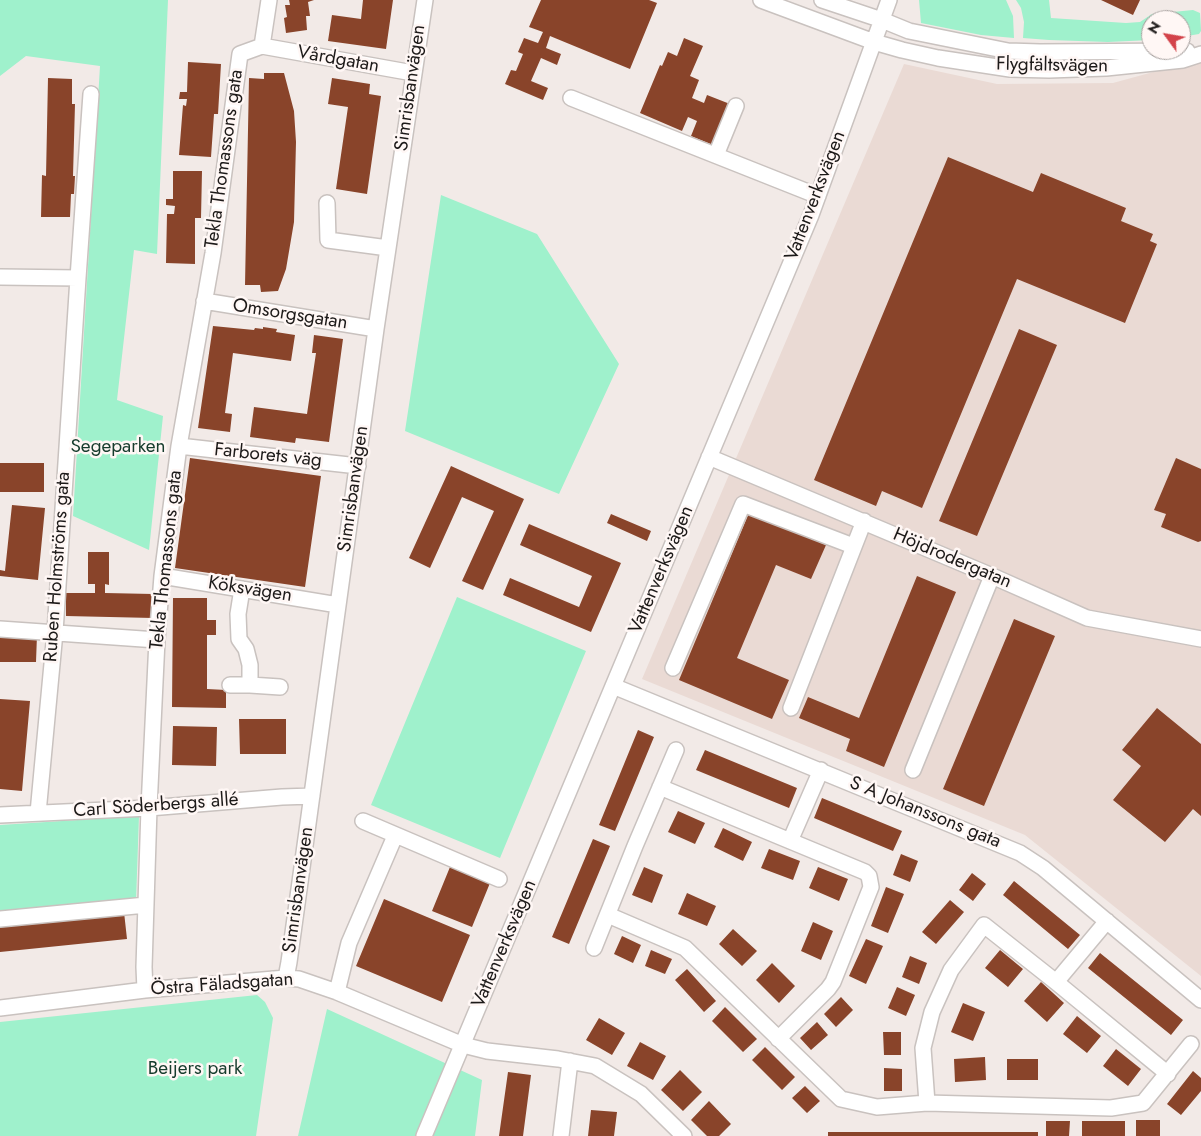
<!DOCTYPE html>
<meta charset="utf-8">
<style>
body{margin:0}
#map{position:relative;width:1201px;height:1136px;overflow:hidden;background:#f2eae7;font-family:Jost,sans-serif}
canvas{display:block}
.north{position:absolute;left:1141px;top:10px;width:50px;height:50px;box-sizing:border-box;background:#fff7f5;border:1px solid #a59f9d;border-radius:50%;rotate:302deg;font-size:14px;font-weight:700;line-height:20px;text-align:center;color:#1d1a19}
.north::after{content:'';display:block;margin:auto;width:18px;height:22px;background:#d3434a;clip-path:polygon(50% 0,100% 100%,50% 72%,0 100%)}
</style>
<div id="map">
<canvas width="1201" height="1136"></canvas>
<div class="north">N</div>
</div>
<script>
const c = document.querySelector('canvas').getContext('2d');
c.lineJoin = 'round';
function fillPath(path, color) { c.fillStyle = color; c.fill(path, 'evenodd'); }
const toPath = rows => new Path2D(rows.map(r => 'M' + r).join(''));
function trace(path, color, width, dash) { c.strokeStyle = color; c.lineWidth = width; c.lineCap = dash ? 'butt' : 'round'; c.setLineDash(dash || []); c.stroke(path); }
function drawText(font, color, halo, rows, align = 'center') {
  c.font = font + ' Jost,sans-serif'; c.lineWidth = 5; c.setLineDash([]); c.textBaseline = 'middle'; c.strokeStyle = halo; c.fillStyle = color; for (const [text, x, y, turn = 0] of rows) {
    c.save(); c.translate(x, y); c.rotate((+turn || 0) * Math.PI / 180); c.textAlign = isNaN(turn) ? turn : align; if (halo) c.strokeText(text, 0, 0); c.fillText(text, 0, 0); c.restore();
  }
}
fillPath(toPath([
 [1201,59,1201,976,1025,835,642,679,904,64,997,84,1113,83]
]), '#eadad4');
fillPath(toPath([
 [0,0,168,0,157,254,134,250,117,400,163,416,149,550,73,516,100,66,26,56,0,76],
 [919,0,1006,0,1013,16,1014,38,981,35,921,23],
 [1016,0,1049,0,1051,18,1126,23,1140,22,1152,14,1193,10,1200,13,1201,31,1199,34,1181,37,1181,20,1151,20,1151,40,1108,42,1049,40,1023,38,1024,22,1021,8],
 [441,195,537,234,619,364,559,494,405,431],
 [457,597,586,651,500,858,371,805],
 [139,816,136,902,0,911,0,825],
 [257,995,265,1002,273,1018,256,1136,0,1136,0,1022],
 [327,1009,482,1080,475,1136,298,1136]
]), '#9ff1cc');
fillPath(toPath([
 [289,0,314,0,308,2,310,16,306,16,307,30,286,33,284,18,287,17,285,5,290,5],
 [363,0,393,0,386,49,328,41,332,15,361,19],
 [541,0,649,0,657,3,630,69,550,36,546,48,561,54,557,65,541,58,531,81,548,88,543,100,505,84,511,70,516,71,523,54,518,52,524,38,538,43,543,32,529,27],
 [1101,0,1140,0,1133,15],
 [684,38,703,46,690,76,699,80,692,98,704,103,707,95,730,104,713,145,691,136,697,121,688,117,682,131,640,113,660,65,662,66,668,52,677,56],
 [188,62,221,64,218,114,214,114,211,157,179,155,183,105,186,106,187,99,179,99,180,92,187,92],
 [264,73,284,73,294,111,296,142,294,222,286,269,278,291,261,292,260,285,245,285,249,78,264,79],
 [48,78,72,79,72,104,75,104,73,176,75,176,74,194,71,194,70,217,41,217,42,175,46,176],
 [332,78,370,84,369,94,381,96,367,194,336,189,348,107,328,104],
 [948,157,1033,192,1041,173,1126,208,1121,221,1153,234,1150,241,1157,244,1125,323,1017,279,922,508,882,491,876,506,814,480],
 [173,171,202,171,201,218,195,218,195,264,166,263,167,214,174,214,175,206,166,205,166,199,173,199],
 [213,326,254,330,255,328,263,329,263,327,277,329,276,332,295,335,291,361,233,353,225,413,232,414,230,432,198,428],
 [1019,329,1057,345,977,536,939,521],
 [314,335,343,339,329,442,296,438,295,443,250,437,254,407,307,414,316,353,312,353],
 [190,458,321,476,305,587,175,568],
 [1176,458,1201,469,1201,541,1198,542,1161,527,1166,514,1154,510],
 [0,463,44,463,44,492,0,492],
 [451,466,524,499,483,590,462,581,494,511,462,497,430,568,409,558],
 [12,505,45,508,38,580,0,576,0,570,5,571],
 [749,513,826,545,811,579,776,565,737,658,789,680,772,719,679,680],
 [611,514,651,531,647,541,607,523],
 [529,524,621,563,591,632,503,595,510,578,579,607,592,576,520,545],
 [88,552,109,552,109,585,105,584,105,593,153,594,153,618,66,616,66,593,95,593,95,584,88,584],
 [917,576,956,592,884,767,846,751,850,739,799,718,808,697,859,718],
 [173,598,207,598,207,620,216,620,216,635,207,635,207,689,226,690,226,708,172,707],
 [1014,619,1055,636,984,806,943,789],
 [0,634,37,635,36,662,0,662],
 [0,699,30,701,22,791,0,789],
 [1157,708,1201,744,1201,816,1193,809,1165,842,1113,800,1141,766,1122,750],
 [239,719,286,719,286,754,240,754],
 [173,726,217,727,216,766,172,765],
 [638,730,654,737,615,831,599,825],
 [705,750,797,788,789,808,696,770],
 [822,798,902,831,893,851,814,818],
 [678,811,705,823,695,844,668,832],
 [723,828,752,842,743,861,714,847],
 [593,839,610,846,569,944,552,937],
 [769,849,800,861,793,880,761,868],
 [901,854,918,861,910,882,893,875],
 [450,867,490,883,472,927,432,911],
 [644,867,663,875,652,903,632,895],
 [818,867,848,879,839,901,809,888],
 [972,873,986,884,973,901,959,890],
 [1014,881,1080,935,1068,949,1003,895],
 [886,887,904,894,888,933,871,926],
 [687,893,716,906,707,926,678,914],
 [384,899,470,935,442,1002,356,966],
 [950,900,964,912,936,944,922,932],
 [124,912,127,939,0,952,0,924],
 [813,922,833,931,821,960,801,951],
 [733,929,757,951,742,966,719,944],
 [622,936,641,945,633,963,614,954],
 [866,939,883,946,866,984,849,976],
 [651,950,672,959,665,974,645,966],
 [1000,950,1023,969,1008,987,985,968],
 [1100,953,1183,1020,1171,1035,1088,968],
 [910,956,927,963,919,984,902,977],
 [772,963,795,986,779,1003,756,980],
 [687,969,716,1001,704,1012,675,980],
 [1041,982,1064,1003,1047,1022,1024,1001],
 [897,987,915,995,906,1016,888,1008],
 [841,997,853,1010,836,1027,824,1014],
 [963,1003,985,1012,973,1041,951,1032],
 [725,1007,757,1039,743,1052,712,1021],
 [1077,1016,1101,1036,1087,1053,1063,1034],
 [599,1018,625,1033,612,1055,586,1040],
 [817,1022,828,1035,811,1050,800,1038],
 [883,1032,901,1032,901,1055,884,1055],
 [640,1042,666,1056,653,1080,627,1066],
 [765,1047,795,1077,782,1090,752,1060],
 [1116,1049,1141,1069,1128,1086,1103,1066],
 [985,1057,986,1080,955,1082,954,1059],
 [1007,1059,1038,1059,1038,1080,1007,1080],
 [884,1068,902,1069,902,1091,884,1091],
 [680,1070,702,1092,683,1111,661,1090],
 [1193,1071,1201,1078,1201,1091,1181,1115,1167,1104],
 [508,1072,531,1075,523,1136,499,1136],
 [805,1086,820,1101,807,1113,792,1098],
 [709,1101,731,1124,719,1136,707,1136,691,1120],
 [591,1110,617,1112,614,1136,588,1136],
 [1136,1120,1160,1120,1160,1136,1136,1136],
 [1046,1121,1070,1121,1069,1136,1046,1136],
 [1082,1121,1125,1121,1125,1136,1082,1136],
 [828,1132,1038,1132,1038,1136,828,1136]
]), '#89442a');
const minor = toPath([
 [761,0,874,42,902,50,938,58,1010,69,1049,70,1106,68,1183,60,1201,54],
 [822,0,882,20,909,31,1008,51,1040,52,1187,51],
 [262,46,413,73],
 [571,98,818,196],
 [716,155,736,106],
 [327,203,328,240,388,248],
 [0,277,78,278,55,632,38,813],
 [78,278,91,94],
 [204,301,376,329],
 [179,446,358,466],
 [709,457,992,576,1087,618,1201,639],
 [162,576,338,605],
 [0,629,157,640],
 [673,668,743,504,853,546],
 [230,685,250,685,250,665,246,649,239,639,238,614,242,589],
 [250,685,280,687],
 [613,686,1020,853,1043,868,1201,1000],
 [791,708,864,521],
 [913,770,992,576],
 [660,787,865,872,869,876,871,887,833,982,828,989,778,1039],
 [0,815,149,808,282,797,312,796],
 [363,821,499,879],
 [790,841,821,770],
 [608,915,685,948,841,1099,877,1107,927,1103,1111,1108,1143,1103,1191,1044],
 [0,919,146,905],
 [594,948,635,846,676,750],
 [286,978,289,962,376,329,425,0],
 [1056,982,1107,921],
 [145,990,144,967,149,808,157,640,162,576,179,446,213,253,240,54,262,46,269,0],
 [337,992,349,943,395,836],
 [0,1008,145,990,286,978,299,979,337,992,463,1045,487,1051,558,1059,595,1066,641,1094,684,1136],
 [927,1103,923,1048,932,1012,951,970,984,925,1056,982,1168,1074],
 [424,1136,811,215,889,0],
 [561,1136,570,1061]
]);
trace(minor, '#c9c2bf', 18);
trace(minor, '#fff', 15);
drawText('19px', '#1d1a19', '#fff7f5', [
 ["Vårdgatan",338,60,10],
 ["Flygfältsvägen",1052,66,1],
 ["Simrisbanvägen",411,88,-82],
 ["Tekla Thomassons gata",225,159,-82],
 ["Vattenverksvägen",816,196,-69],
 ["Omsorgsgatan",290,315,9],
 ["Farborets väg",268,456,6],
 ["Simrisbanvägen",354,489,-82],
 ["Höjdrodergatan",952,559,23],
 ["Tekla Thomassons gata",167,560,-84],
 ["Ruben Holmströms gata",58,567,-86],
 ["Vattenverksvägen",662,570,-67],
 ["Köksvägen",250,590,9],
 ["Carl Söderbergs allé",156,806,-4],
 ["S A Johanssons gata",925,813,22],
 ["Simrisbanvägen",299,890,-82],
 ["Vattenverksvägen",505,944,-67],
 ["Östra Fäladsgatan",222,985,-4]
]);
drawText('19px', '#163c2d', '#fff7f5', [
 ["Segeparken",118,447],
 ["Beijers park",195,1069]
]);
</script>
